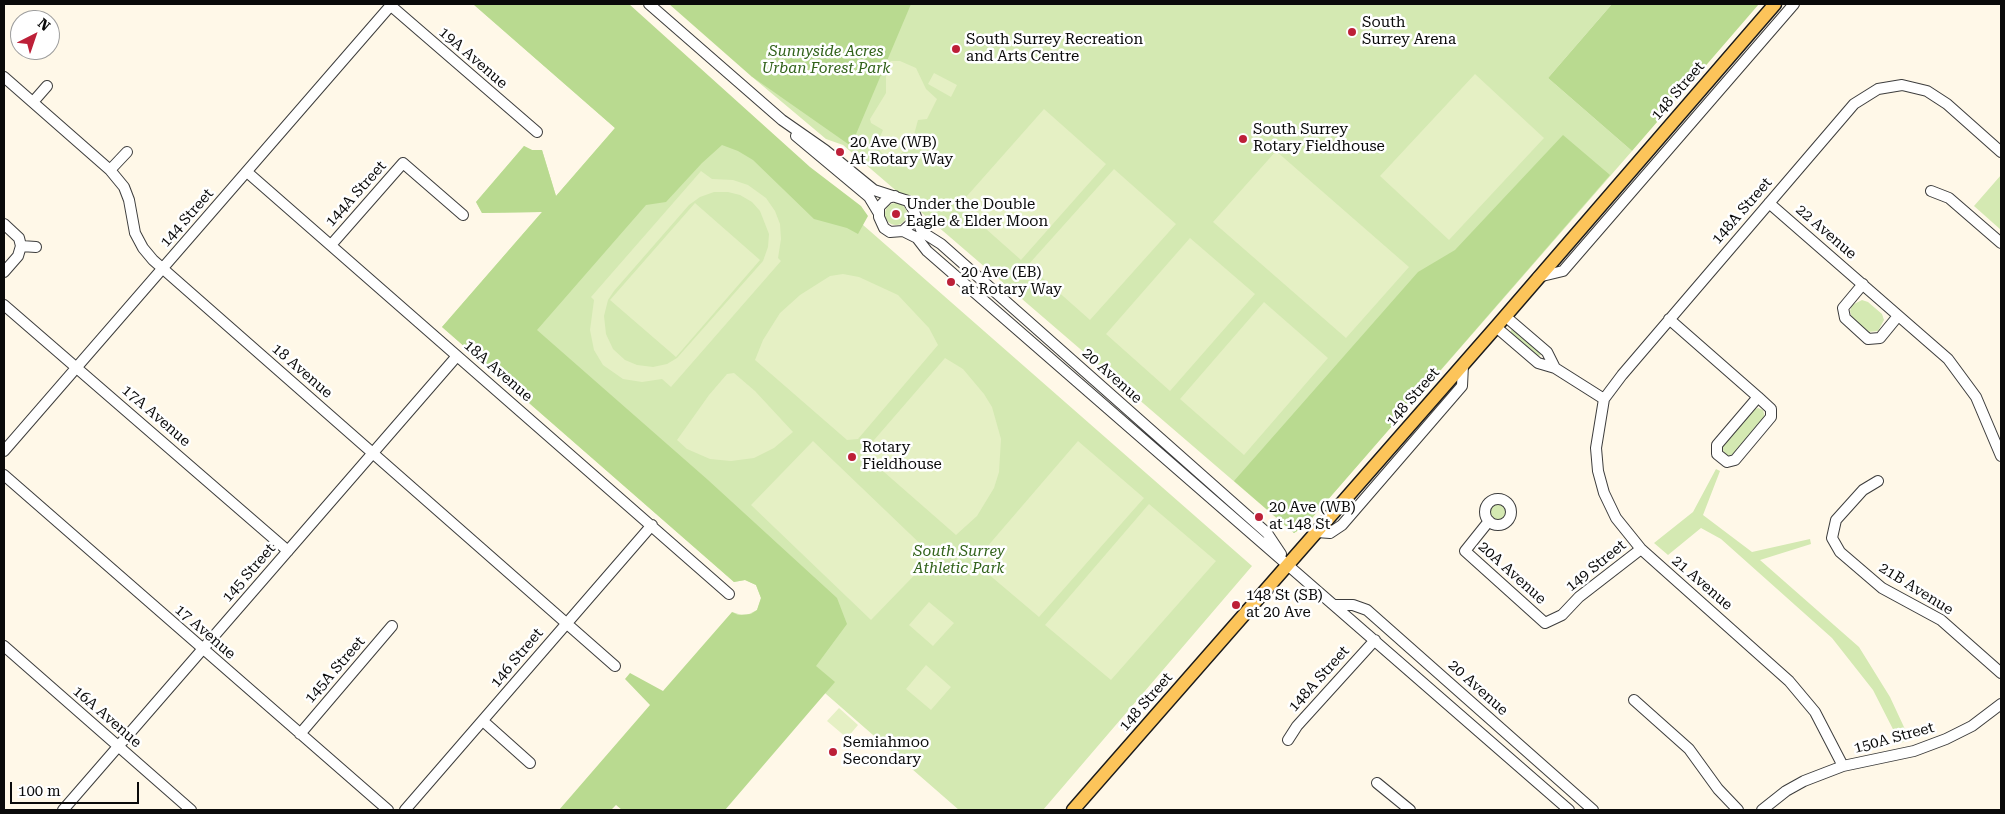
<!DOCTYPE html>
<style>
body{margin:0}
#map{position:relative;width:2005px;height:814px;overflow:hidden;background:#fff8e8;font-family:"Roboto Serif",serif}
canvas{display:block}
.frame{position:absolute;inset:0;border:5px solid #0a0a0a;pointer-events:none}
.north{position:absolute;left:10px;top:10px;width:50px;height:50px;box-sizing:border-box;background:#fff;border:1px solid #9d9d9d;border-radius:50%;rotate:41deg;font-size:14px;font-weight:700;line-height:20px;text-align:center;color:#0a0a0a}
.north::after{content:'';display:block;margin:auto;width:18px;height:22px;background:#bd2038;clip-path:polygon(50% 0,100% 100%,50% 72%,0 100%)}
.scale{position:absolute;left:10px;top:782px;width:129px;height:22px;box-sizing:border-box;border:2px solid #0a0a0a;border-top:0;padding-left:6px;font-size:15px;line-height:18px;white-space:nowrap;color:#0a0a0a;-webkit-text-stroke:4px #fff;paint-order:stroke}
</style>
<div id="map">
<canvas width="2005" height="814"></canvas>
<div class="frame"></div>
<div class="north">N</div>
<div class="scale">100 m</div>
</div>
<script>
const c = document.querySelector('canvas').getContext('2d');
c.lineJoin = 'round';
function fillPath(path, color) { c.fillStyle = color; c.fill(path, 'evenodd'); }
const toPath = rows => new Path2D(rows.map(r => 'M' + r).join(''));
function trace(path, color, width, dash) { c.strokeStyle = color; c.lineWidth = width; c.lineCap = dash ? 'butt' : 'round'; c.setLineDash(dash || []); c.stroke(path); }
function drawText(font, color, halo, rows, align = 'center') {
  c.font = font + ' "Roboto Serif",serif'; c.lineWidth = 5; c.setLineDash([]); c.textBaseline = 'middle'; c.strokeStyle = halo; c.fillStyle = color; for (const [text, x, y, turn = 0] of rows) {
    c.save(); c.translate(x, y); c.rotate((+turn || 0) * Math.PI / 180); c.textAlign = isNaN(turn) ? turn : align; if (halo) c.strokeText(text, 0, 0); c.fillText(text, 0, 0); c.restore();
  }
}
fillPath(toPath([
 [473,4,611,4,1252,566,1043,810,959,810,732,612,745,616,757,610,761,598,756,585,745,580,734,582,442,327,542,212,482,213,476,202,524,146,532,150,542,150,556,196,615,128],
 [769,4,1612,4,1548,78,1632,151,1305,526,1294,533,843,145,826,139,751,76,762,62],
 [2001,175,2001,230,1974,206],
 '885 214a11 11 0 1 1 22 0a11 11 0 1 1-22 0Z',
 [1862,300,1868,302,1882,314,1884,320,1878,331,1868,332,1852,318,1850,311,1852,305],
 [1512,328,1542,353,1541,355,1538,356,1510,333],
 [1758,408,1763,410,1765,417,1734,454,1728,456,1724,453,1722,447,1723,443,1753,410],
 [1716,469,1720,471,1703,515,1752,552,1810,539,1811,544,1760,560,1859,647,1890,697,1910,740,1900,743,1873,690,1832,638,1721,539,1701,528,1668,555,1654,543,1693,512],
 '1490 511a9 9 0 1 1 18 0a9 9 0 1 1-18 0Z'
]), '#d4e9b2');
fillPath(toPath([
 [473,4,629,4,810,167,861,206,868,216,858,234,847,228,814,219,753,160,738,151,722,145,702,163,666,202,646,205,537,330,708,480,837,598,847,624,816,666,835,682,725,810,622,810,616,805,611,810,559,810,650,705,625,679,630,673,663,691,732,612,738,615,751,614,757,610,761,598,756,585,745,580,734,582,442,327,542,212,482,213,476,202,524,146,532,150,542,150,556,196,615,128],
 [669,4,911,4,851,146,751,76],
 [1612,4,1759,4,1632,151,1548,78],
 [1563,135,1610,175,1305,526,1294,533,1234,481,1418,272,1455,250]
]), '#b9da90');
fillPath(toPath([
 [891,61,900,61,916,68,926,89,937,99,927,119,918,120,912,142,900,155,894,157,882,153,876,146,883,130,871,123,870,119,886,93,886,66],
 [934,73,957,85,951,97,928,84],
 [1475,74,1544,138,1449,240,1380,176],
 [1044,109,1106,164,1021,260,959,205],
 [1276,151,1409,267,1346,338,1213,222],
 [1114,169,1176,224,1090,320,1028,265],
 [701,171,712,179,733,180,748,185,766,198,775,211,780,224,781,239,778,258,781,261,671,387,662,379,642,382,623,379,603,365,594,350,590,330,594,300,591,297],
 [714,192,728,192,740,195,752,202,760,211,769,234,768,247,763,261,677,358,667,364,653,367,637,365,625,360,613,349,606,334,604,316,608,300,614,291,689,205,700,197],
 [695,203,760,260,676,357,610,300],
 [1190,238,1255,294,1170,391,1106,334],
 [843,274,859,277,898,295,929,328,938,345,858,439,847,440,755,360,763,340,780,313,800,295,830,276],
 [1264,302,1328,358,1244,455,1180,399],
 [945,358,963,369,984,394,992,407,1001,439,999,472,994,488,977,516,956,535,868,458,868,447],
 [734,373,755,391,793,432,774,448,754,458,731,461,710,459,687,449,677,440,709,395,727,374],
 [813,441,933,556,871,620,751,505],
 [1078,441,1144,498,1039,617,974,562],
 [1149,504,1216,561,1111,680,1045,625],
 [929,602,954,623,933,646,909,625],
 [926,665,951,687,931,710,906,689],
 [839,708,858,725,847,738,827,721]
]), '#e5f0c4');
const minor = toPath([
 [649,4,782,120,825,150,874,190,908,201,913,209,922,232,941,244,1267,533,1281,554],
 [390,5,537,132],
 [4,77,110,170,124,187,129,200,135,233,143,248,153,260,615,666],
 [33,102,47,86],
 [796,136,869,197,878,212],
 [110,170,127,152],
 [247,172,729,594],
 [1931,191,1949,198,2001,243],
 [895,196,888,198,879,207,879,217,884,228,890,232,903,231,914,221,914,214],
 [1769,203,1948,359,1976,397,2001,456],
 [4,224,19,238,21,246,18,256,4,272],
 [903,231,917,238,927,251,1569,810],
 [331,245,403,163,463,215],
 [21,246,36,247],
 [1538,277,1563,271,1794,4],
 [1863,284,1843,308,1845,318,1868,339,1880,338,1898,316],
 [4,305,288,551],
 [1505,316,1547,352,1555,368],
 [1669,319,1758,397,1717,445,1717,454,1727,462,1735,460,1771,417,1771,409,1758,397],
 [1496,327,1538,363,1555,368,1604,399],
 [4,451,392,4],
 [4,475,388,810],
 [1878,481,1863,490,1836,520,1832,538,1840,552,1882,588,1941,620,2001,673],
 '1485 512a13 13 0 1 1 26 0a13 13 0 1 1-26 0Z',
 [1489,521,1465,551,1545,623,1562,615,1579,597,1641,549],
 [1317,532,1330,533,1342,525,1462,386,1463,365],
 [1335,605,1353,605,1367,610,1593,810],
 [4,646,191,810],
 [1634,700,1689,749,1718,789,1738,810],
 [483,721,530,763],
 [300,734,392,626],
 [1288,740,1297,726,1375,640],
 [1843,766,1815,712,1789,681,1641,549,1616,518,1604,493,1598,471,1596,448,1604,399,1622,375,1854,104,1878,89,1902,85,1927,91,1947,104,2001,152],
 [1377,783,1410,810],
 [63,810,457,356],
 [405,810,652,525],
 [1762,810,1786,791,1804,781,1843,766,1914,751,1946,739,1972,726,2001,704]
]);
const major = toPath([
 [1073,810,1496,327,1775,4]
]);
trace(minor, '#3d3d3d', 12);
trace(major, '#1b1b1b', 15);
trace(minor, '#fff', 10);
trace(major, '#fcc45a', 12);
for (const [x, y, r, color] of [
 [1352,32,5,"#bd2038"],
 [956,49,5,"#bd2038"],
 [1243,139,5,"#bd2038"],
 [840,152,5,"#bd2038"],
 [896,214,5,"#bd2038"],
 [951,282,5,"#bd2038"],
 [852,457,5,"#bd2038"],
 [1259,517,5,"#bd2038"],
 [1236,605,5,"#bd2038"],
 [833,752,5,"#bd2038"]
]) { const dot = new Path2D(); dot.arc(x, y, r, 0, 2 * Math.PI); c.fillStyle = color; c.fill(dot); trace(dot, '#fff', 2); }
drawText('15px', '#0a0a0a', '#fff', [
 ["South",1362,23],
 ["Surrey Arena",1362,40],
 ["South Surrey Recreation",966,40],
 ["and Arts Centre",966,57],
 ["South Surrey",1253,130],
 ["Rotary Fieldhouse",1253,147],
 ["20 Ave (WB)",850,143],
 ["At Rotary Way",850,160],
 ["Under the Double",906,205],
 ["Eagle & Elder Moon",906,222],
 ["20 Ave (EB)",961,273],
 ["at Rotary Way",961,290],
 ["Rotary",862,448],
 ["Fieldhouse",862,465],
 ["20 Ave (WB)",1269,508],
 ["at 148 St",1269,525],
 ["148 St (SB)",1246,596],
 ["at 20 Ave",1246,613],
 ["Semiahmoo",843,743],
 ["Secondary",843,760]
], 'left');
drawText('italic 15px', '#31621a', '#fff', [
 ["Sunnyside Acres",826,52],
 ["Urban Forest Park",826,69],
 ["South Surrey",959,552],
 ["Athletic Park",959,569]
]);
drawText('15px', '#0a0a0a', '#fff', [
 ["19A Avenue",473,58,41],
 ["148 Street",1678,91,-49],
 ["144A Street",356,194,-48],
 ["148A Street",1742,211,-49],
 ["144 Street",187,218,-49],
 ["22 Avenue",1826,232,41],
 ["18 Avenue",302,371,41],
 ["18A Avenue",498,371,41],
 ["20 Avenue",1112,376,42],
 ["148 Street",1413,397,-49],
 ["17A Avenue",156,416,41],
 ["149 Street",1596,566,-39],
 ["145 Street",249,573,-49],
 ["20A Avenue",1512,573,42],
 ["21 Avenue",1702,583,41],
 ["21B Avenue",1916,589,32],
 ["17 Avenue",205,632,41],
 ["146 Street",517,658,-50],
 ["145A Street",335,670,-49],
 ["148A Street",1319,679,-48],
 ["20 Avenue",1478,688,42],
 ["148 Street",1146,702,-49],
 ["16A Avenue",107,717,41],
 ["150A Street",1894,738,-15]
]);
</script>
